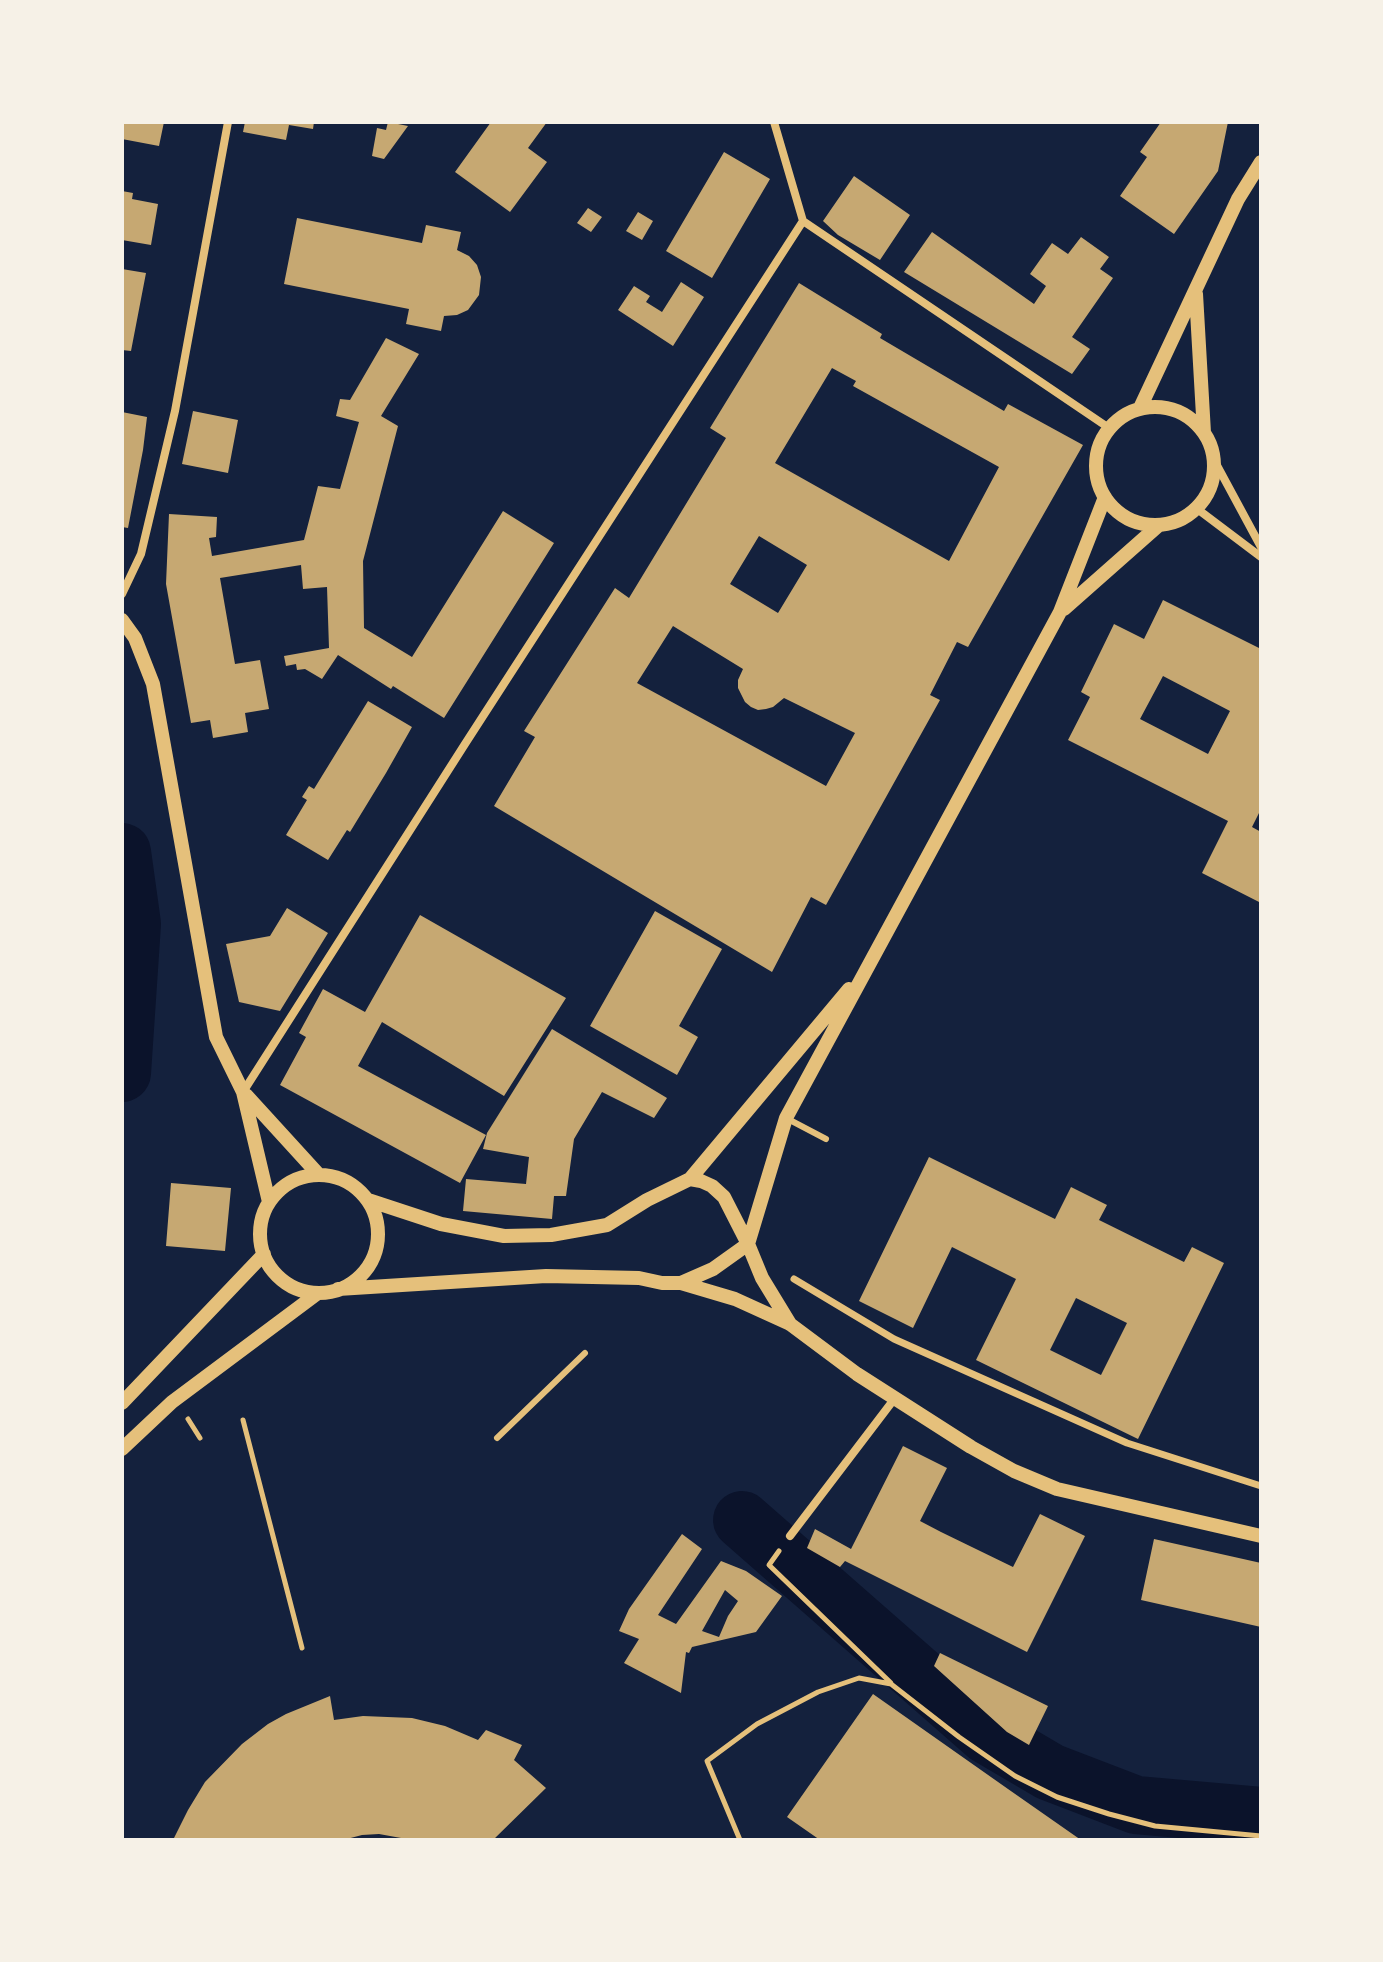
<!DOCTYPE html>
<style>
body{margin:0}
#map{position:relative;width:1383px;height:1962px;overflow:hidden;background:#14213d;font-family:Roboto,sans-serif}
canvas{display:block}
.frame{position:absolute;inset:0;border:124px solid #f6f1e7;pointer-events:none}
</style>
<div id="map">
<canvas width="1383" height="1962"></canvas>
<div class="frame"></div>
</div>
<script>
const c = document.querySelector('canvas').getContext('2d');
c.lineJoin = 'round';
const toPath = rows => new Path2D(rows.map(r => 'M' + r).join(''));
function trace(path, color, width, dash) { c.strokeStyle = color; c.lineWidth = width; c.lineCap = dash ? 'butt' : 'round'; c.setLineDash(dash || []); c.stroke(path); }
function fillPath(path, color) { c.fillStyle = color; c.fill(path, 'evenodd'); }
trace(toPath([
 [122,852,132,924,122,1073],
 [742,1520,987,1735,1050,1772,1136,1805,1261,1816]
]), '#0b132b', 58);
fillPath(toPath([
 [122,122,164,122,159,146,122,139],
 [245,122,314,122,313,129,289,125,286,140,243,132],
 [388,122,408,126,384,159,372,156,377,128,386,130],
 [491,122,547,122,528,148,547,162,510,212,455,172],
 [1161,122,1228,122,1218,171,1174,234,1120,196,1147,157,1140,152],
 [724,152,770,179,712,278,666,251],
 [854,176,910,215,880,260,838,235,823,221],
 [122,191,133,193,132,199,158,204,151,245,122,240],
 [588,208,602,217,591,232,577,223],
 [638,212,653,221,642,240,626,231],
 [297,218,422,243,426,225,461,232,457,250,469,256,477,265,481,277,479,295,468,310,457,315,444,316,441,331,406,324,409,309,284,284],
 [932,232,1034,304,1046,286,1030,274,1052,243,1068,254,1081,237,1109,257,1100,269,1113,278,1072,337,1090,349,1072,374,904,272],
 [122,269,146,273,131,351,122,350],
 [681,282,704,297,673,346,618,310,634,286,650,296,646,302,662,312],
 [799,283,882,334,880,338,1004,411,1008,404,1083,445,968,647,957,642,930,695,940,700,826,905,811,897,772,972,494,806,535,737,524,731,615,588,629,598,726,438,710,428],
 [832,368,856,381,853,386,999,467,949,561,775,463],
 [759,536,807,565,778,613,730,584],
 [673,626,743,669,738,680,738,688,745,702,751,707,758,710,766,709,773,707,784,698,855,733,826,786,637,683],
 [386,338,419,354,381,416,398,426,363,561,364,628,412,657,503,511,554,543,444,718,393,686,391,689,338,655,322,679,305,669,297,670,296,664,286,666,284,656,329,648,327,587,303,589,301,565,220,578,235,664,260,660,269,709,245,713,248,732,213,738,210,720,191,723,166,584,169,514,217,517,216,537,209,538,212,556,304,540,318,486,340,489,359,422,336,416,340,399,350,400],
 [193,411,238,420,228,473,182,464],
 [122,412,147,417,143,450,128,528,122,527],
 [1163,600,1261,649,1261,809,1252,827,1261,832,1261,903,1202,873,1228,821,1068,740,1090,697,1081,692,1114,624,1144,639],
 [1163,676,1230,711,1208,754,1140,719],
 [368,701,412,727,386,773,350,832,347,830,328,860,286,835,307,800,302,797,309,786,314,789],
 [287,908,328,933,280,1011,239,1002,226,944,270,936],
 [655,911,722,949,679,1026,698,1037,677,1075,590,1026],
 [420,915,566,998,504,1096,382,1022,358,1066,486,1135,460,1183,280,1085,306,1037,299,1033,323,989,365,1012],
 [552,1029,667,1098,654,1118,602,1092,574,1139,566,1196,554,1196,552,1219,463,1211,466,1179,526,1184,529,1157,483,1149,487,1133],
 [929,1157,1055,1219,1071,1187,1107,1205,1099,1220,1184,1262,1192,1247,1224,1263,1138,1439,976,1360,1016,1279,952,1247,913,1328,859,1301],
 [1076,1298,1127,1323,1101,1375,1050,1350],
 [171,1183,231,1188,225,1251,166,1246],
 [903,1446,947,1468,920,1521,941,1532,1013,1567,1040,1514,1085,1536,1027,1652,845,1561,840,1567,807,1548,815,1529,851,1549],
 [682,1534,702,1549,658,1615,676,1624,721,1561,746,1571,782,1596,756,1632,692,1647,689,1653,686,1652,681,1693,624,1663,639,1639,619,1631,629,1609],
 [725,1590,738,1601,728,1616,719,1637,702,1631],
 [1154,1539,1261,1563,1261,1627,1141,1600],
 [940,1653,1048,1706,1029,1745,1007,1732,934,1666],
 [873,1694,1008,1789,1081,1840,820,1840,787,1817],
 [330,1696,334,1720,363,1716,412,1718,445,1726,478,1740,486,1730,522,1745,514,1760,546,1788,493,1840,412,1840,379,1834,362,1835,343,1840,173,1840,188,1810,205,1782,242,1744,268,1724,286,1714]
]), '#c6a872');
trace(toPath([
 [188,1419,200,1438],
 [243,1420,302,1648],
 [779,1551,769,1565,891,1683],
 [740,1840,707,1761,757,1724,818,1692,859,1678,891,1684,959,1737,1015,1776,1057,1797,1109,1814,1155,1826,1261,1836]
]), '#e5c07b', 5);
trace(toPath([
 [786,1118,826,1139],
 [497,1438,585,1353]
]), '#e5c07b', 6);
trace(toPath([
 [794,1279,894,1339,1127,1443,1261,1486]
]), '#e5c07b', 7);
trace(toPath([
 [803,221,1109,428],
 [1213,458,1261,547],
 [1196,508,1261,557],
 [122,594,141,554,175,411,228,122],
 [243,1092,465,744,803,221,774,122],
 [790,1536,895,1398]
]), '#e5c07b', 8);
trace(toPath([
 [1196,294,1204,433],
 '1096 466a59 59 0 1 1 118 0a59 59 0 1 1-118 0Z',
 [1140,408,1238,199,1261,162],
 [1064,609,1159,525],
 [122,620,135,638,153,684,216,1037,243,1092,269,1202],
 [246,1095,319,1175],
 '260 1234a59 59 0 1 1 118 0a59 59 0 1 1-118 0Z',
 [690,1179,849,989],
 [368,1200,441,1224,504,1236,551,1235,607,1225,647,1200,690,1179,701,1181,712,1186,724,1197,748,1244,762,1278,790,1324],
 [748,1244,786,1118,1060,612,1105,497],
 [681,1283,735,1299,790,1324,857,1374,971,1447,1014,1471,1057,1489,1261,1536],
 [338,1289,546,1276,639,1278,662,1283,681,1283,713,1269,748,1244],
 [122,1403,264,1254],
 [122,1449,172,1402,318,1293]
]), '#e5c07b', 14);
</script>
